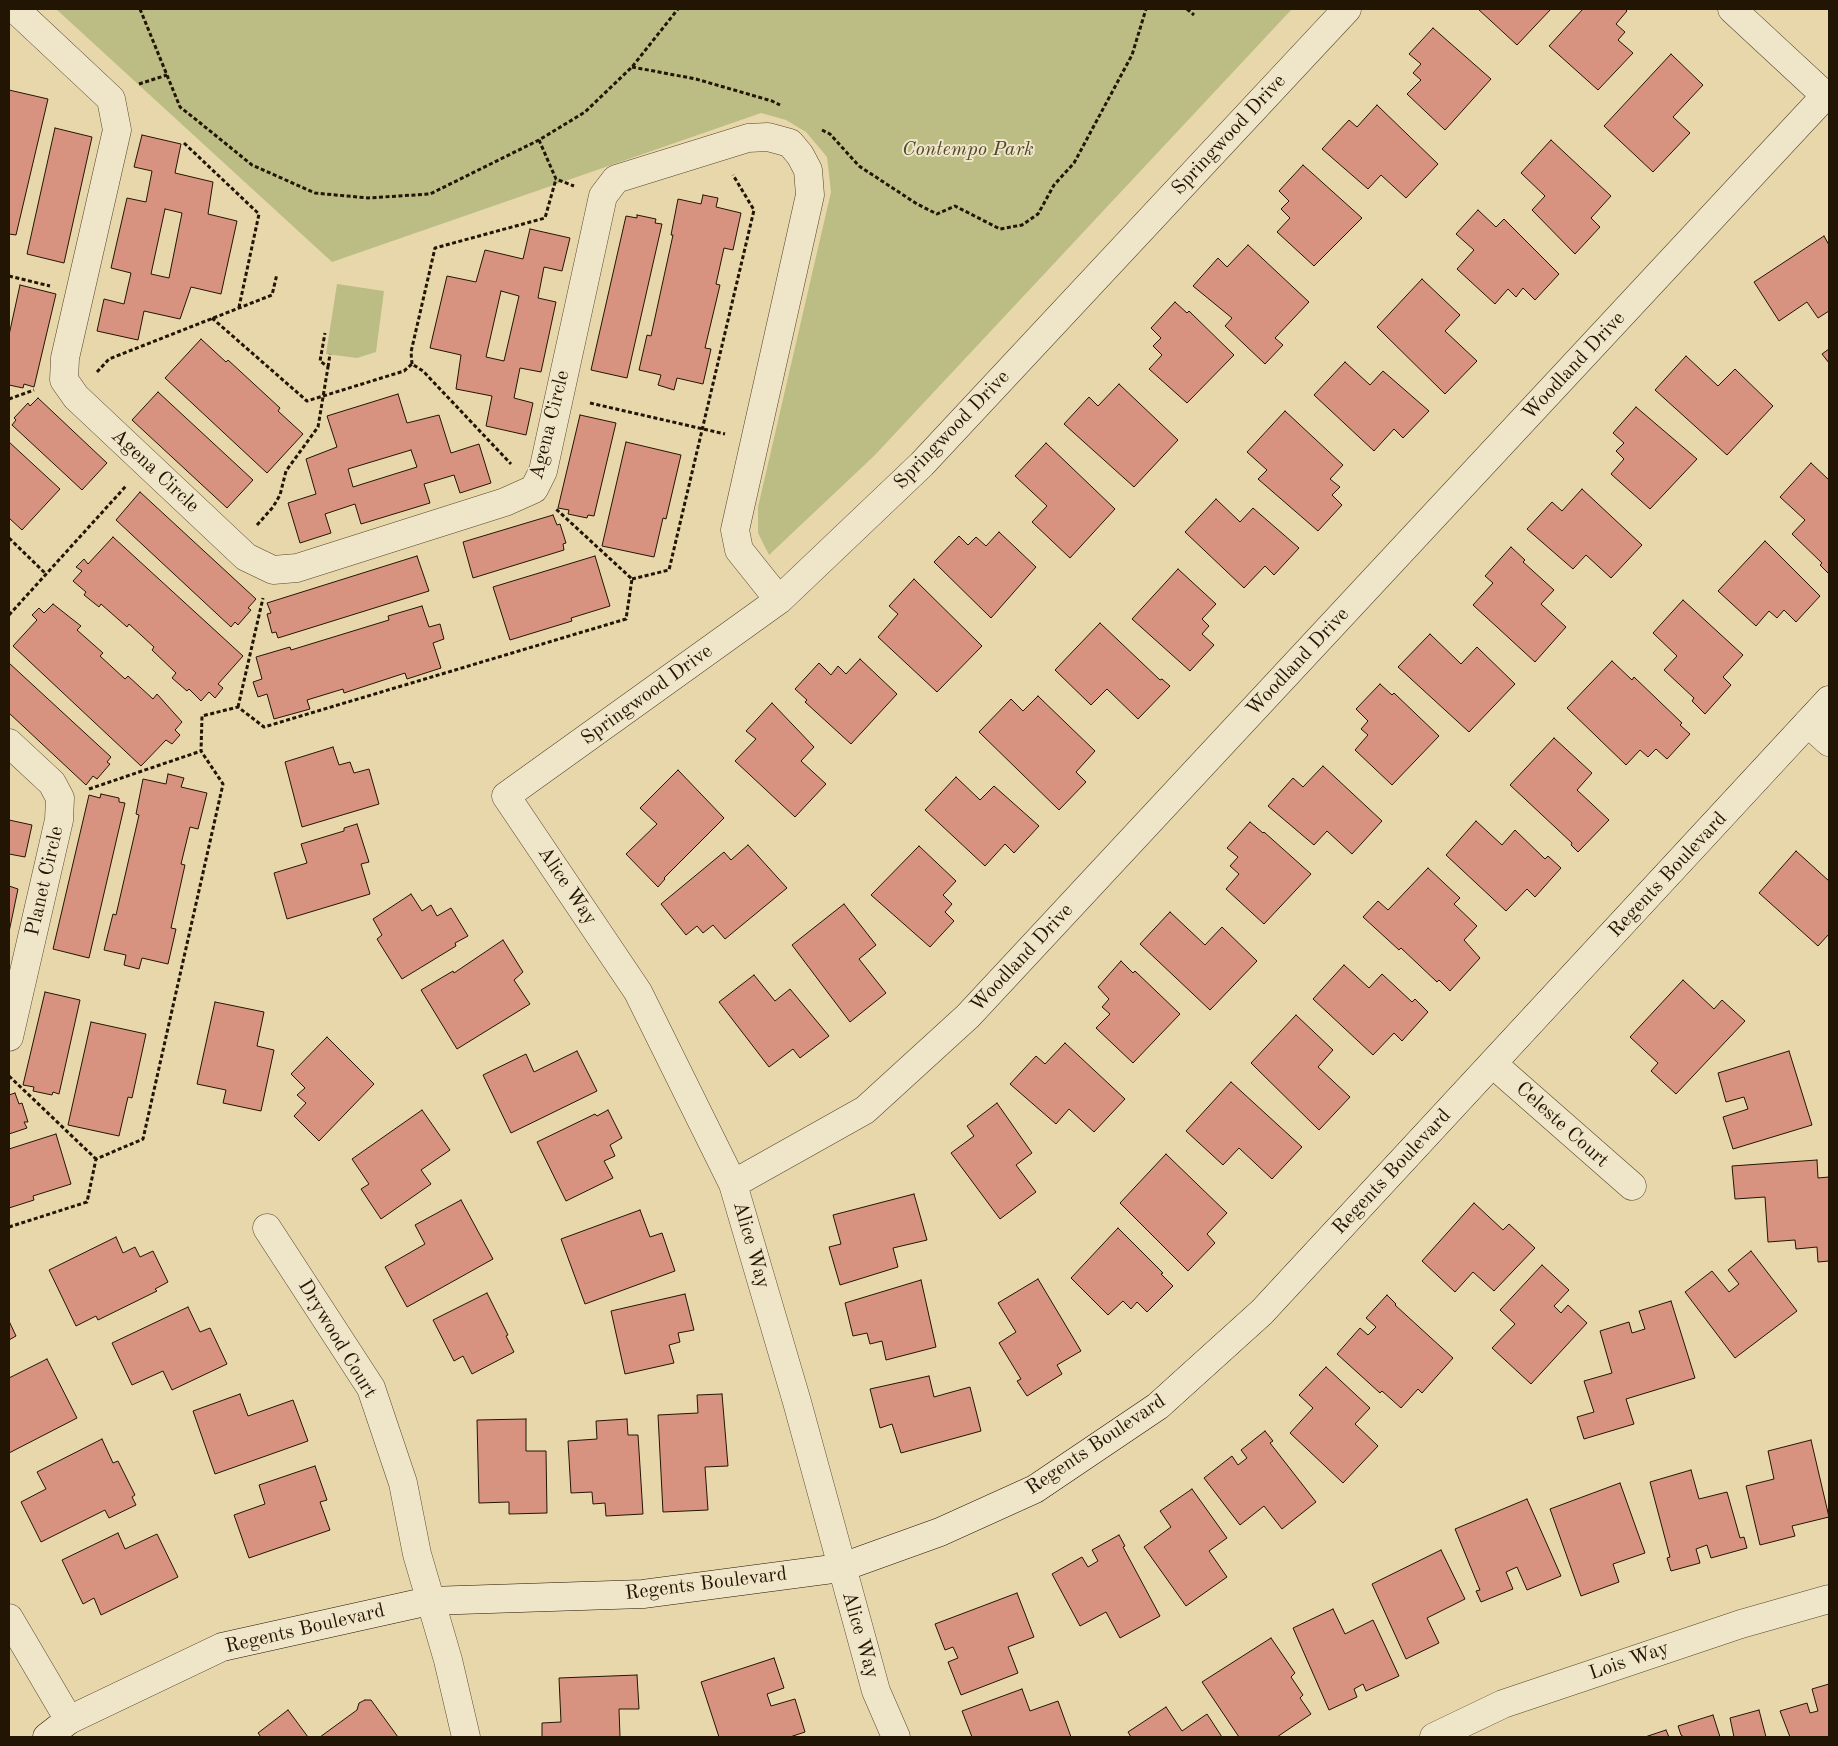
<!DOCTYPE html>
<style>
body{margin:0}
#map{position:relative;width:1838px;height:1746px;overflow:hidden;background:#e7d7aa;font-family:"Old Standard TT",serif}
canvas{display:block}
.frame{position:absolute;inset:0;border:10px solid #231503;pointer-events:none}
</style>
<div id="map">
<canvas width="1838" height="1746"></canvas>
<div class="frame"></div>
</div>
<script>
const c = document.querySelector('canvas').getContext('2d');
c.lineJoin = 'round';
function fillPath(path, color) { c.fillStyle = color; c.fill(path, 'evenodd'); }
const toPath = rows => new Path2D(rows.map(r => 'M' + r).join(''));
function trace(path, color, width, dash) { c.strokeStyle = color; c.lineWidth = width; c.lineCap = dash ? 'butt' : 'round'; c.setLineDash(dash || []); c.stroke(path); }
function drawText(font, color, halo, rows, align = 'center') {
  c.font = font + ' "Old Standard TT",serif'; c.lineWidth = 4; c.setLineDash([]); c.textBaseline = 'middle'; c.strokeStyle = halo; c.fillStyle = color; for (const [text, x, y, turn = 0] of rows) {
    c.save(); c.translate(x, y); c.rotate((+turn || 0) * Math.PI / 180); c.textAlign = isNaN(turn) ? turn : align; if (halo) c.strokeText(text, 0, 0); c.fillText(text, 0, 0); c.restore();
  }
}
fillPath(toPath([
 [56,9,1292,9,874,456,769,555,758,533,758,507,831,192,827,157,806,132,786,120,761,113,332,262],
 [337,284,384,291,376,352,357,358,326,354]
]), '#bcbd84');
const building = toPath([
 [1478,9,1551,9,1517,45,1478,9],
 [1583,9,1625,9,1627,11,1616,24,1625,32,1618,40,1633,53,1598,90,1549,46,1583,9],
 [1433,28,1491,79,1445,130,1407,94,1421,80,1413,73,1421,64,1409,54,1433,28],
 [1671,54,1703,85,1673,117,1690,133,1653,172,1604,126,1671,54],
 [9,90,48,99,16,235,9,234,9,90],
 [1377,105,1438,164,1406,198,1381,175,1368,189,1322,149,1349,120,1357,127,1377,105],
 [55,128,92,137,64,263,27,254,55,128],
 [142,135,181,144,175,173,213,182,208,214,237,221,221,294,191,287,180,319,144,311,138,340,97,331,104,299,124,304,131,273,111,268,127,198,146,202,152,171,134,167,142,135],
 [165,209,182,213,169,278,151,274,165,209],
 [1551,140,1611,196,1591,218,1600,227,1575,254,1532,210,1545,196,1521,173,1551,140],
 [1303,165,1362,218,1314,266,1277,232,1290,218,1281,209,1289,201,1279,191,1303,165],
 [703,195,718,198,716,207,741,213,733,250,724,248,716,284,720,285,705,348,711,349,703,384,677,378,674,390,658,385,661,375,639,370,647,335,651,336,673,235,671,235,678,199,701,204,703,195],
 [1478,210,1496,227,1504,219,1559,274,1535,300,1523,288,1516,297,1508,289,1495,304,1457,269,1474,250,1456,234,1478,210],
 [637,215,656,219,655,223,662,224,627,378,591,370,626,216,637,218,637,215],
 [530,229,570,238,562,271,544,267,538,298,556,302,541,372,520,368,514,398,533,403,526,435,486,426,492,396,456,389,461,355,430,348,447,276,476,282,485,250,523,259,530,229],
 [501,291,519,296,504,361,486,357,501,291],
 [1824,236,1829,245,1829,311,1818,318,1807,302,1779,321,1754,282,1824,236],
 [1248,245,1309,302,1275,338,1283,345,1265,364,1225,326,1232,318,1193,286,1218,258,1227,267,1248,245],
 [1422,279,1460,315,1445,331,1477,361,1445,394,1377,327,1422,279],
 [20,285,56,294,34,387,24,384,23,388,9,385,9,335,20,285],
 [1175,302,1187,313,1189,311,1234,355,1187,403,1149,369,1162,355,1153,346,1161,338,1151,328,1175,302],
 [201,339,226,362,228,360,280,408,278,411,303,434,267,473,165,378,201,339],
 [1829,349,1829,363,1822,354,1829,349],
 [1686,356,1718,386,1735,369,1773,406,1727,455,1655,390,1686,356],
 [1345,362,1370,385,1383,371,1429,411,1403,438,1394,429,1374,451,1314,395,1345,362],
 [1119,384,1178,440,1134,487,1064,424,1089,397,1098,406,1119,384],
 [158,392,253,480,227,508,132,420,158,392],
 [398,394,407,423,439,415,451,453,479,444,491,483,460,493,454,475,424,484,430,503,361,524,355,504,325,514,331,533,300,543,288,503,316,494,306,459,337,447,327,416,398,394],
 [411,450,417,467,353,487,348,469,411,450],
 [38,398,107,463,82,490,12,425,16,420,14,418,28,403,30,406,38,398],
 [1636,407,1697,459,1650,509,1611,474,1624,459,1616,451,1624,443,1613,433,1636,407],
 [1285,411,1343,465,1330,479,1340,487,1332,495,1342,505,1318,531,1258,479,1267,470,1247,452,1285,411],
 [580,415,616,423,594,516,588,515,587,518,568,514,569,510,558,508,580,415],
 [9,442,60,489,22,530,9,518,9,442],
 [626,442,681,455,666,519,663,518,654,557,602,546,626,442],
 [1046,443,1115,509,1070,558,1032,522,1047,506,1015,476,1046,443],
 [1811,463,1829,480,1829,574,1820,565,1822,563,1792,534,1805,520,1780,497,1811,463],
 [1582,489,1642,545,1611,578,1586,555,1573,569,1527,529,1552,502,1562,511,1582,489],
 [140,492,256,599,248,608,251,610,238,625,235,622,231,627,116,520,140,492],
 [1216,499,1240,522,1253,508,1299,548,1274,575,1265,566,1244,588,1185,532,1216,499],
 [553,515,557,525,560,524,566,543,563,544,564,550,473,578,463,542,553,515],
 [999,532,1036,567,991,618,934,562,959,536,968,545,976,537,986,546,999,532],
 [113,537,243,656,218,684,223,688,215,698,209,692,201,701,189,689,187,691,172,678,176,673,152,650,154,647,129,624,127,627,101,604,99,607,84,595,86,592,73,581,82,571,76,567,84,559,88,564,113,537],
 [1765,541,1820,596,1796,622,1784,610,1777,618,1769,611,1756,626,1718,591,1765,541],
 [1511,547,1525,560,1523,562,1554,590,1541,604,1566,627,1535,662,1473,605,1493,583,1485,576,1511,547],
 [417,556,429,591,278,638,276,632,272,633,267,614,271,613,267,603,417,556],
 [595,556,610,606,571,618,572,621,510,640,493,587,595,556],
 [1178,569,1216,604,1202,619,1209,626,1202,634,1214,645,1190,671,1132,619,1178,569],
 [914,579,982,646,937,692,878,637,898,614,889,606,914,579],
 [1683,600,1743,655,1723,677,1731,685,1705,714,1692,701,1694,698,1664,670,1677,656,1653,633,1683,600],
 [53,604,81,626,77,630,103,653,100,656,125,679,128,676,153,699,157,694,182,722,175,730,180,735,172,744,166,740,141,766,13,646,37,620,32,615,39,608,44,613,53,604],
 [422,606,429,627,440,624,444,639,433,643,441,668,407,679,405,673,344,693,343,689,307,700,310,709,274,719,267,694,258,697,253,682,262,679,256,657,290,647,291,650,389,620,388,616,422,606],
 [1100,623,1160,680,1162,679,1170,686,1138,719,1107,689,1091,705,1055,670,1100,623],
 [1430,634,1461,664,1477,647,1515,684,1469,732,1398,667,1430,634],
 [860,659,897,694,851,744,805,702,807,700,795,689,819,663,831,675,838,666,846,674,860,659],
 [1612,661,1632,680,1634,677,1682,723,1680,725,1690,734,1667,759,1656,749,1648,757,1640,750,1626,765,1567,708,1612,661],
 [9,663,111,757,107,762,110,764,97,779,93,776,86,785,9,713,9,663],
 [1380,684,1392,695,1394,693,1439,736,1392,785,1355,750,1368,735,1361,729,1368,721,1356,709,1380,684],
 [1038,696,1095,751,1076,772,1086,782,1059,810,979,732,1011,699,1023,711,1038,696],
 [772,703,814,747,801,761,826,784,795,817,735,761,756,739,746,731,772,703],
 [1554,738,1592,773,1577,790,1609,820,1578,852,1571,845,1572,843,1510,785,1554,738],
 [333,747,339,765,350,762,354,773,369,769,379,804,302,827,285,762,333,747],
 [1323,766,1382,821,1352,854,1327,831,1314,845,1268,806,1293,778,1303,787,1323,766],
 [678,770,724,818,664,878,665,879,658,887,626,854,657,824,640,808,678,770],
 [168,774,184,778,181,787,207,793,198,829,190,827,181,864,185,865,171,928,176,929,168,964,142,958,139,969,124,965,126,955,104,950,113,914,116,915,139,815,136,814,143,779,166,784,168,774],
 [956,777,980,800,994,786,1039,826,1014,853,1005,844,985,866,925,810,956,777],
 [101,794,119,798,119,802,125,803,89,958,53,949,89,795,100,798,101,794],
 [9,820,32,825,25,857,9,854,9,820],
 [1476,821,1502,845,1515,830,1545,859,1548,856,1561,868,1535,897,1527,889,1506,911,1446,855,1476,821],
 [1250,822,1263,833,1264,832,1311,874,1264,924,1226,889,1239,874,1230,866,1238,857,1227,848,1250,822],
 [357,824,369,862,361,864,370,894,287,919,274,873,307,863,301,844,344,831,344,828,357,824],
 [748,845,787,888,725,939,713,925,703,933,697,926,686,935,661,904,724,852,731,860,748,845],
 [919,846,956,881,943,895,952,904,945,912,954,921,930,947,871,895,919,846],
 [1796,851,1829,881,1829,934,1818,946,1759,893,1796,851],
 [1428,868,1460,898,1454,904,1477,926,1464,940,1480,958,1450,991,1439,980,1437,982,1401,948,1399,950,1363,917,1378,901,1388,910,1428,868],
 [9,886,18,889,9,932,9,886],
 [411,894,422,911,431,905,437,916,451,908,468,936,455,943,456,946,402,979,377,939,382,935,373,919,411,894],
 [844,904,876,945,859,959,886,993,850,1022,792,945,844,904],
 [1170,912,1205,945,1222,927,1257,961,1210,1010,1140,944,1170,912],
 [503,940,523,972,514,980,530,1004,457,1049,421,990,453,971,454,973,503,940],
 [1121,961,1133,973,1135,971,1180,1014,1133,1063,1096,1028,1110,1014,1102,1007,1109,999,1098,987,1121,961],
 [1344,965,1369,988,1382,974,1412,1002,1415,999,1428,1012,1402,1041,1394,1033,1373,1055,1313,999,1344,965],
 [754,975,775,1001,790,989,829,1036,800,1058,793,1049,769,1067,719,1002,754,975],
 [1683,980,1714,1009,1722,1000,1745,1021,1676,1094,1651,1071,1658,1063,1630,1037,1683,980],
 [45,992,80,1000,59,1094,53,1092,52,1095,33,1091,34,1087,23,1085,45,992],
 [215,1002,264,1012,257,1046,274,1050,261,1111,223,1103,226,1090,197,1084,215,1002],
 [1296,1015,1333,1050,1318,1067,1350,1097,1319,1130,1251,1063,1296,1015],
 [91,1022,146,1034,132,1098,128,1097,119,1136,68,1125,91,1022],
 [327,1037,374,1084,319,1141,294,1116,306,1103,297,1095,305,1088,291,1074,327,1037],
 [1065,1043,1125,1099,1094,1132,1069,1109,1056,1124,1010,1084,1036,1056,1045,1064,1065,1043],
 [577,1051,597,1091,511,1133,483,1075,526,1054,534,1072,577,1051],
 [1789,1051,1812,1125,1733,1149,1723,1117,1748,1109,1744,1097,1726,1102,1718,1073,1789,1051],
 [1231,1082,1302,1147,1272,1179,1239,1148,1223,1165,1186,1131,1231,1082],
 [15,1093,19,1104,22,1103,28,1122,24,1122,27,1128,9,1134,9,1095,15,1093],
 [997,1103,1032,1153,1016,1165,1036,1192,1000,1219,951,1153,974,1136,967,1126,997,1103],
 [422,1110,450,1150,421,1170,431,1184,381,1219,361,1189,369,1184,352,1159,422,1110],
 [608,1110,622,1138,610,1145,615,1156,604,1161,613,1178,566,1201,537,1142,595,1114,597,1116,608,1110],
 [56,1134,71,1184,33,1196,34,1200,9,1208,9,1149,56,1134],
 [1166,1154,1227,1213,1207,1234,1215,1243,1188,1271,1120,1203,1166,1154],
 [1817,1160,1818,1178,1829,1177,1829,1261,1818,1262,1817,1247,1796,1249,1795,1240,1768,1242,1765,1197,1735,1199,1732,1166,1817,1160],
 [914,1194,927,1240,893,1248,898,1267,840,1285,829,1247,841,1244,833,1215,914,1194],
 [461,1200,493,1259,407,1307,385,1267,425,1244,415,1225,461,1200],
 [1474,1203,1503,1230,1509,1224,1535,1248,1494,1291,1473,1272,1455,1292,1422,1261,1474,1203],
 [640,1210,650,1237,662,1233,675,1271,585,1304,561,1239,640,1210],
 [1118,1228,1163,1273,1161,1274,1173,1286,1147,1312,1137,1302,1131,1309,1123,1301,1108,1315,1071,1278,1118,1228],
 [116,1237,123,1253,135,1247,140,1257,153,1251,168,1282,155,1289,157,1291,98,1320,96,1316,76,1326,49,1270,116,1237],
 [1751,1251,1797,1311,1735,1358,1685,1292,1712,1271,1729,1292,1739,1284,1728,1270,1751,1251],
 [1542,1265,1569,1290,1554,1306,1561,1313,1568,1305,1587,1323,1531,1384,1492,1348,1515,1324,1500,1310,1542,1265],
 [1038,1279,1081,1351,1057,1365,1062,1374,1027,1396,1017,1381,1021,1379,999,1343,1016,1332,998,1303,1038,1279],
 [921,1280,936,1347,886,1360,882,1341,870,1344,867,1333,853,1336,845,1303,921,1280],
 [487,1293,508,1335,506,1336,514,1352,472,1374,463,1356,454,1361,433,1320,487,1293],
 [685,1294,694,1330,678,1333,680,1342,669,1345,674,1363,625,1374,611,1311,685,1294],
 [1387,1295,1396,1304,1395,1305,1453,1358,1422,1393,1418,1389,1401,1408,1382,1391,1380,1393,1337,1354,1360,1328,1368,1335,1376,1327,1366,1318,1387,1295],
 [1671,1301,1695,1378,1626,1399,1634,1424,1584,1439,1577,1417,1594,1412,1584,1381,1612,1373,1600,1331,1629,1322,1632,1333,1645,1329,1639,1311,1671,1301],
 [188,1307,200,1332,210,1328,227,1364,172,1390,163,1371,132,1385,112,1343,188,1307],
 [9,1321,16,1336,9,1340,9,1321],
 [47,1359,77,1418,9,1453,9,1378,47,1359],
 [1326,1367,1370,1408,1355,1424,1378,1446,1343,1483,1290,1433,1313,1408,1299,1395,1326,1367],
 [929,1376,934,1397,970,1387,981,1431,901,1453,892,1424,880,1428,870,1389,929,1376],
 [240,1394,248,1416,293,1400,308,1441,215,1474,193,1411,240,1394],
 [722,1394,728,1466,705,1467,708,1510,663,1512,658,1415,698,1413,697,1395,722,1394],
 [526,1419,526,1451,546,1451,547,1513,509,1514,509,1502,479,1503,477,1420,526,1419],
 [627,1419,628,1435,638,1435,643,1514,606,1516,605,1503,593,1504,592,1492,571,1493,568,1441,597,1439,596,1421,627,1419],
 [1265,1431,1273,1441,1270,1443,1316,1502,1282,1529,1264,1506,1240,1525,1204,1478,1232,1456,1238,1465,1247,1458,1241,1450,1265,1431],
 [102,1439,113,1463,118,1461,135,1495,132,1497,136,1505,109,1518,105,1510,41,1542,21,1502,46,1489,37,1472,102,1439],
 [1811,1440,1829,1517,1792,1526,1795,1536,1760,1545,1746,1486,1774,1479,1768,1451,1811,1440],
 [315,1466,327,1500,320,1502,330,1530,249,1558,234,1515,265,1504,259,1485,315,1466],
 [1691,1470,1699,1499,1727,1492,1740,1538,1744,1537,1747,1548,1711,1558,1707,1545,1696,1549,1700,1563,1671,1571,1667,1558,1670,1557,1650,1482,1691,1470],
 [1620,1483,1645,1553,1613,1564,1619,1582,1581,1596,1550,1509,1620,1483],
 [1192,1489,1227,1538,1209,1551,1227,1577,1186,1606,1144,1547,1171,1527,1160,1511,1192,1489],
 [1527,1499,1561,1576,1527,1590,1517,1567,1506,1572,1513,1589,1481,1602,1476,1591,1480,1590,1455,1529,1527,1499],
 [118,1533,125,1549,157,1534,178,1577,101,1615,94,1598,83,1604,62,1560,118,1533],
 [1119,1535,1125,1546,1123,1547,1160,1616,1120,1638,1106,1612,1080,1626,1052,1574,1082,1557,1088,1567,1098,1561,1092,1550,1119,1535],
 [1441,1550,1465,1599,1427,1618,1439,1643,1406,1659,1372,1584,1441,1550],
 [1017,1593,1034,1637,1008,1647,1018,1673,961,1695,948,1662,958,1658,953,1647,945,1650,935,1624,1017,1593],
 [1333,1609,1345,1634,1373,1620,1399,1676,1366,1691,1363,1684,1354,1689,1357,1697,1329,1710,1293,1628,1333,1609],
 [1271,1638,1295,1673,1291,1677,1303,1695,1300,1698,1311,1714,1277,1737,1239,1737,1202,1682,1271,1638],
 [774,1658,784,1688,767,1694,771,1706,795,1699,805,1732,790,1737,719,1737,701,1682,774,1658],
 [637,1675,639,1709,619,1709,620,1737,542,1737,542,1723,561,1722,559,1678,637,1675],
 [1829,1684,1829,1737,1790,1737,1780,1711,1807,1703,1810,1713,1818,1711,1812,1689,1829,1684],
 [1022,1689,1030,1711,1058,1701,1071,1737,972,1737,962,1711,1022,1689],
 [365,1700,371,1700,398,1737,320,1737,357,1710,359,1703,365,1700],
 [1166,1707,1182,1731,1207,1714,1222,1737,1131,1737,1128,1732,1166,1707],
 [288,1710,308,1737,261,1737,258,1733,288,1710],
 [1759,1710,1766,1737,1734,1737,1730,1718,1759,1710],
 [1713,1715,1720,1737,1684,1737,1681,1735,1678,1726,1713,1715],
 [1666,1730,1669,1737,1645,1737,1666,1730]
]);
fillPath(building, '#d89380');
trace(building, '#231503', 1);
const street = toPath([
 [15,9,111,99,117,130,65,358,64,380,76,397,246,557,273,570,297,568,505,502,534,489,543,471,603,196,616,179,748,138,768,137,790,143,800,155,808,170,810,195,735,530,739,550,779,600],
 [1732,9,1829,99],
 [1808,723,1829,742],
 [9,743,52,783,60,798,59,820,9,1037],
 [1493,1064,1632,1186],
 [733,1184,865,1110,968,1016,1826,95],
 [267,1228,371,1388,403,1483,417,1554,448,1660,466,1737],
 [9,1618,69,1720],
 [896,1737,876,1691,797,1402,733,1184,638,992,506,796,779,600,922,464,1347,9],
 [1434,1737,1503,1704,1741,1624,1829,1599]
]);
const secondary = toPath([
 [47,1737,69,1720,222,1647,429,1601,643,1594,840,1568,940,1532,1035,1489,1158,1406,1262,1312,1829,700]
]);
trace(street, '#54462d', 29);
trace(secondary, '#231503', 29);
trace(toPath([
 [140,9,180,107,199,122,252,165,315,193,368,198,430,194,539,140,585,112,632,67,678,9],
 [1187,9,1194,15],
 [632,67,696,79,772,101,780,105],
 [139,84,167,75],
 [822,130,830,134,859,166,917,204,937,214,955,206,1000,229,1022,225,1038,214,1054,185,1074,163,1132,55,1146,9],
 [539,140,556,179,574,186],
 [184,143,259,214,239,307],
 [9,276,50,286],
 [212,318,307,401,404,371,412,364,423,371,511,464],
 [412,364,411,352,435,248,545,218,556,179],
 [328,367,330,354],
 [97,372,109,359,272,295,277,274],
 [9,399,34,390],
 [590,403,725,434],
 [257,525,273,507,280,495,286,471,318,427,328,367,320,361,325,333],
 [9,538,46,574],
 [632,579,669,570,754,210,733,175],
 [9,615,126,486],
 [238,707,263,598],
 [89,789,201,751],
 [9,1076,96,1159],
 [9,1227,87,1202,96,1159,143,1139,223,784,201,751,202,716,238,707,264,727,626,619,632,579,556,509]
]), '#231503', 3, [4, 2.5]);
trace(street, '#efe5c8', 28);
trace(secondary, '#efe5c8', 28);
drawText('20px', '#231503', '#efe5c8', [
 ["Springwood Drive",1229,135,-47],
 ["Woodland Drive",1574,366,-47],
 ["Agena Circle",550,425,-76],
 ["Springwood Drive",952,430,-46],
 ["Agena Circle",155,471,43],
 ["Woodland Drive",1298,662,-47],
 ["Springwood Drive",647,695,-36],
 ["Regents Boulevard",1668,875,-47],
 ["Planet Circle",45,881,-77],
 ["Alice Way",567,886,56],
 ["Woodland Drive",1022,958,-47],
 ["Celeste Court",1562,1125,42],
 ["Regents Boulevard",1392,1172,-47],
 ["Alice Way",751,1245,74],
 ["Drywood Court",337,1339,59],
 ["Regents Boulevard",1096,1445,-34],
 ["Regents Boulevard",706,1584,-7],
 ["Regents Boulevard",305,1629,-13],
 ["Alice Way",860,1635,74],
 ["Lois Way",1629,1661,-19]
]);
drawText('italic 20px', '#51472a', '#efe5c8', [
 ["Contempo Park",968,150]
]);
</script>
